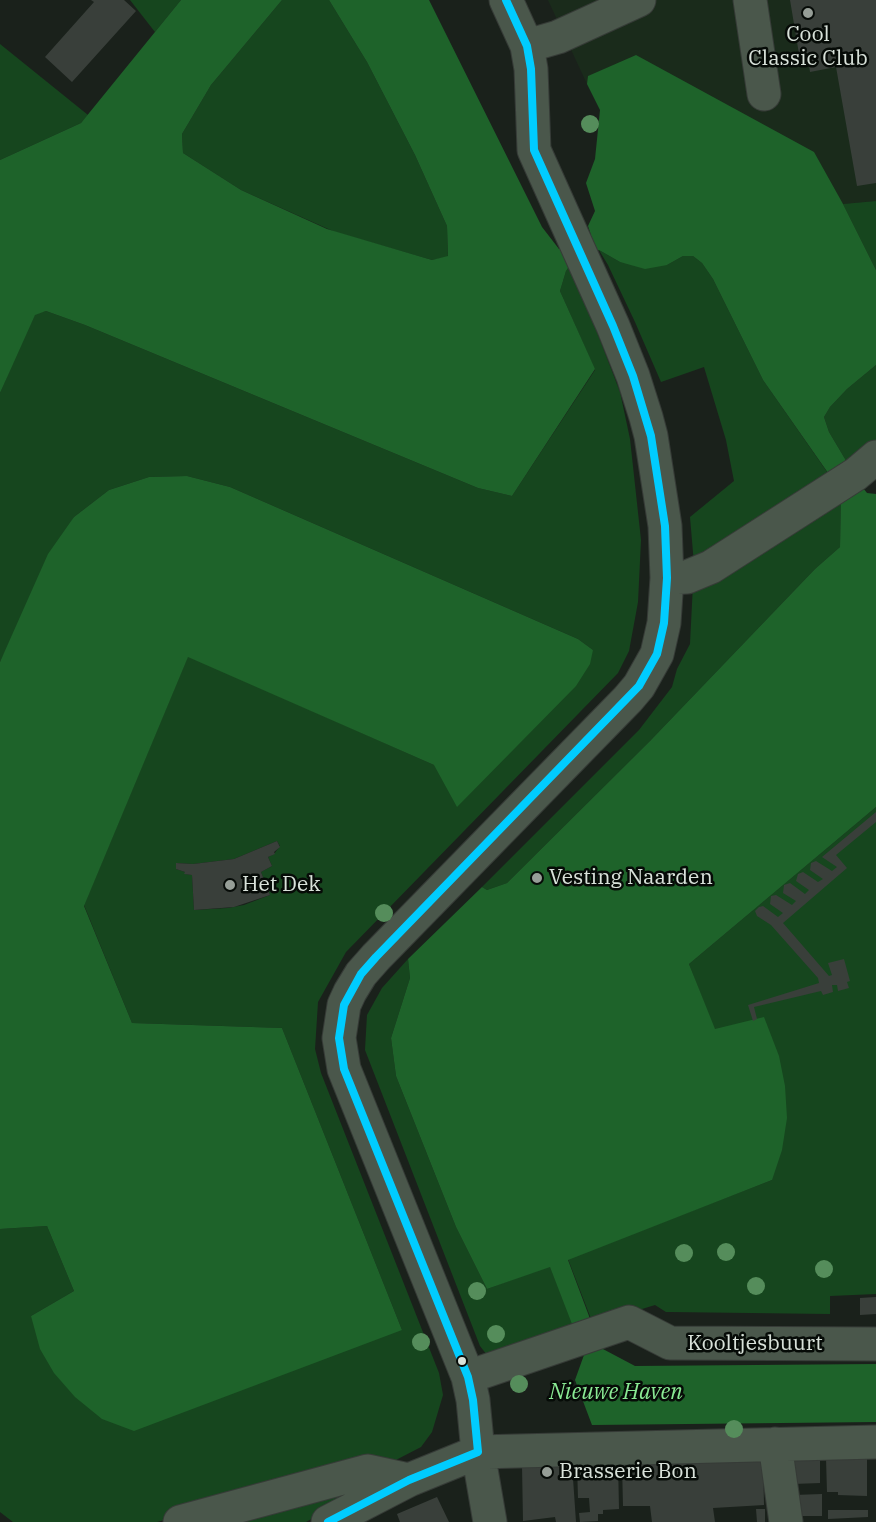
<!DOCTYPE html>
<style>
body{margin:0}
canvas{display:block;background:#1a211b}
</style>
<canvas width="876" height="1522"></canvas>
<script>
const c = document.querySelector('canvas').getContext('2d');
c.lineJoin = 'round';
function fillPath(path, color) { c.fillStyle = color; c.fill(path, 'evenodd'); }
const toPath = rows => new Path2D(rows.map(r => 'M' + r).join(''));
function trace(path, color, width, dash) { c.strokeStyle = color; c.lineWidth = width; c.lineCap = dash ? 'butt' : 'round'; c.setLineDash(dash || []); c.stroke(path); }
function drawText(font, color, halo, rows, align = 'center') {
  c.font = font + ' "IBM Plex Serif",serif'; c.lineWidth = 5; c.setLineDash([]); c.textBaseline = 'middle'; c.strokeStyle = halo; c.fillStyle = color; for (const [text, x, y, turn = 0] of rows) {
    c.save(); c.translate(x, y); c.rotate((+turn || 0) * Math.PI / 180); c.textAlign = isNaN(turn) ? turn : align; if (halo) c.strokeText(text, 0, 0); c.fillText(text, 0, 0); c.restore();
  }
}
fillPath(toPath([
 [548,0,876,0,876,201,843,204,636,55,589,76,587,84]
]), '#1a2b1b');
fillPath(toPath([
 [130,0,181,0,155,32],
 [282,0,329,0,367,62,415,155,447,226,448,257,432,260,335,232,241,190,183,153,182,134,211,85],
 [0,44,88,115,81,123,0,160],
 [876,201,876,270,843,204],
 [599,250,620,262,667,265,683,256,693,256,702,263,713,279,763,380,841,492,840,547,815,569,650,741,507,883,487,890,482,887,639,730,672,687,677,669,690,644,694,564,690,517,734,481,726,440,704,367,661,382,635,322,608,265],
 [571,264,620,392,630,439,641,540,638,602,629,651,618,673,346,952,318,1002,315,1049,321,1073,439,1373,443,1395,432,1432,421,1447,392,1462,361,1464,157,1522,13,1522,0,1512,0,1229,47,1226,74,1291,31,1316,402,1330,282,1028,132,1023,84,905,188,656,434,765,593,650,578,639,230,487,187,476,149,477,109,490,74,517,0,662,0,393,22,341,35,314,46,311,85,325,478,488,512,496,595,370,560,291,566,271],
 [277,841,280,846,274,854,268,857,272,866,261,872,270,895,244,905,228,908,194,910,192,875,185,874,185,872,176,869,176,863,193,864,234,859],
 [876,365,876,449,851,469,829,432,824,417,830,407,847,389],
 [876,807,876,1294,830,1296,830,1314,671,1312,666,1312,655,1305,593,1324,568,1259,772,1180,689,964],
 [408,959,410,978,391,1038,396,1076,456,1227,487,1289,550,1266,574,1325,487,1355,480,1346,365,1050,367,1015,382,988],
 [372,1485,306,1522,213,1522]
]), '#16461e');
fillPath(toPath([
 [181,0,282,0,211,85,182,134,183,153,241,190,327,229,432,260,448,256,447,226,415,155,367,62,329,0,429,0,542,227,559,249,591,235,588,226,595,211,586,183,595,159,600,110,587,84,588,76,636,55,814,152,843,204,876,270,876,365,847,389,830,407,824,417,829,432,851,469,833,480,763,380,713,279,702,263,693,256,683,256,667,265,645,269,620,262,599,250,571,264,566,271,560,291,595,369,512,496,478,488,85,325,46,311,35,315,0,393,0,160,81,123],
 [187,476,230,487,578,639,593,650,590,664,576,686,457,807,434,765,188,657,84,906,132,1023,282,1028,402,1330,134,1431,102,1419,75,1397,54,1373,40,1349,31,1316,74,1291,47,1226,0,1229,0,662,48,554,74,517,109,490,149,477],
 [856,479,867,493,876,494,876,807,689,964,715,1029,764,1017,779,1056,785,1086,787,1118,782,1150,772,1180,568,1260,601,1348,635,1366,876,1364,876,1422,592,1425,575,1380,584,1355,550,1267,487,1289,456,1227,396,1076,391,1038,410,978,408,959,482,887,487,890,507,883,650,741,815,569,840,547,841,492]
]), '#1e632a');
fillPath(toPath([
 [91,0,124,0,136,11,72,82,45,57,94,2],
 [790,0,876,0,876,183,857,186,836,67,810,72,807,53,799,54],
 [876,812,876,822,836,855,847,868,783,923,829,976,832,975,828,963,844,959,850,981,847,982,849,988,838,991,837,985,832,985,833,992,823,995,821,991,754,1007,757,1019,753,1021,748,1005,819,983,818,978,771,925,757,916,755,911,759,907,763,906,778,917,783,913,770,904,771,896,776,895,792,905,796,901,783,893,784,885,790,883,805,894,809,890,796,881,798,874,803,872,818,882,823,879,810,870,811,863,816,861,832,871,837,867,822,857],
 [277,841,280,847,274,852,275,854,268,857,272,866,261,872,270,895,234,907,194,910,192,875,184,874,185,872,176,869,176,863,193,864,234,859],
 [876,1297,876,1314,860,1315,860,1298],
 [867,1457,867,1496,838,1495,838,1492,827,1492,826,1458],
 [790,1458,820,1458,820,1483,793,1484],
 [763,1460,764,1505,713,1508,715,1522,652,1522,650,1506,623,1506,622,1464],
 [618,1463,619,1509,603,1510,603,1514,598,1514,598,1521,580,1522,579,1513,590,1512,589,1498,578,1498,577,1464],
 [572,1464,576,1522,556,1522,555,1517,523,1521,522,1465],
 [822,1494,822,1516,796,1516,794,1495],
 [437,1497,449,1522,400,1522,397,1514],
 [756,1509,765,1509,765,1522,757,1522],
 [828,1510,868,1510,868,1517,828,1519]
]), '#393f3a');
const minor = toPath([
 [750,0,764,94],
 [527,46,558,37,639,0],
 [667,578,687,577,711,567,856,474,876,457],
 [468,1377,629,1322,670,1343,876,1344],
 [775,1444,786,1522],
 [180,1522,368,1471,409,1480],
 [328,1522,409,1480,478,1452,473,1400,468,1377,344,1069,339,1038,344,1005,350,992,361,974,376,957,628,699,639,686,657,654,664,623,667,578,665,526,651,436,646,417,633,376,613,326,534,150,531,69,527,46,506,0],
 [490,1522,478,1452,876,1442]
]);
trace(minor, '#363b37', 35);
trace(minor, '#4a574b', 33);
trace(toPath([
 [328,1522,409,1480,478,1452,473,1400,468,1377,344,1069,339,1038,344,1005,361,974,376,957,639,686,657,654,664,623,667,578,665,526,651,436,633,376,613,326,534,150,531,69,527,46,506,0]
]), '#0cf', 8);
c.fillStyle = '#558d5b';
for (const [x, y] of [
 [590,124],
 [384,913],
 [726,1252],
 [684,1253],
 [824,1269],
 [756,1286],
 [477,1291],
 [496,1334],
 [421,1342],
 [519,1384],
 [734,1429]
]) { c.beginPath(); c.arc(x, y, 9, 0, 2 * Math.PI); c.fill(); }
for (const [x, y, r, color] of [
 [808,13,6,"#969e97"],
 [537,878,6,"#969e97"],
 [230,885,6,"#969e97"],
 [462,1361,5,"#d9e2da"],
 [547,1472,6,"#969e97"]
]) { const dot = new Path2D(); dot.arc(x, y, r, 0, 2 * Math.PI); c.fillStyle = color; c.fill(dot); trace(dot, '#060b07', 2); }
drawText('21px', '#d9e2da', '#060b07', [
 ["Cool",808,35,"center"],
 ["Classic Club",808,59,"center"],
 ["Vesting Naarden",549,878],
 ["Het Dek",242,885],
 ["Brasserie Bon",559,1472]
], 'left');
drawText('21px', '#d9e2da', '#060b07', [
 ["Kooltjesbuurt",755,1344]
]);
drawText('italic 22px', '#8aea94', '#060b07', [
 ["Nieuwe Haven",616,1393]
]);
</script>
